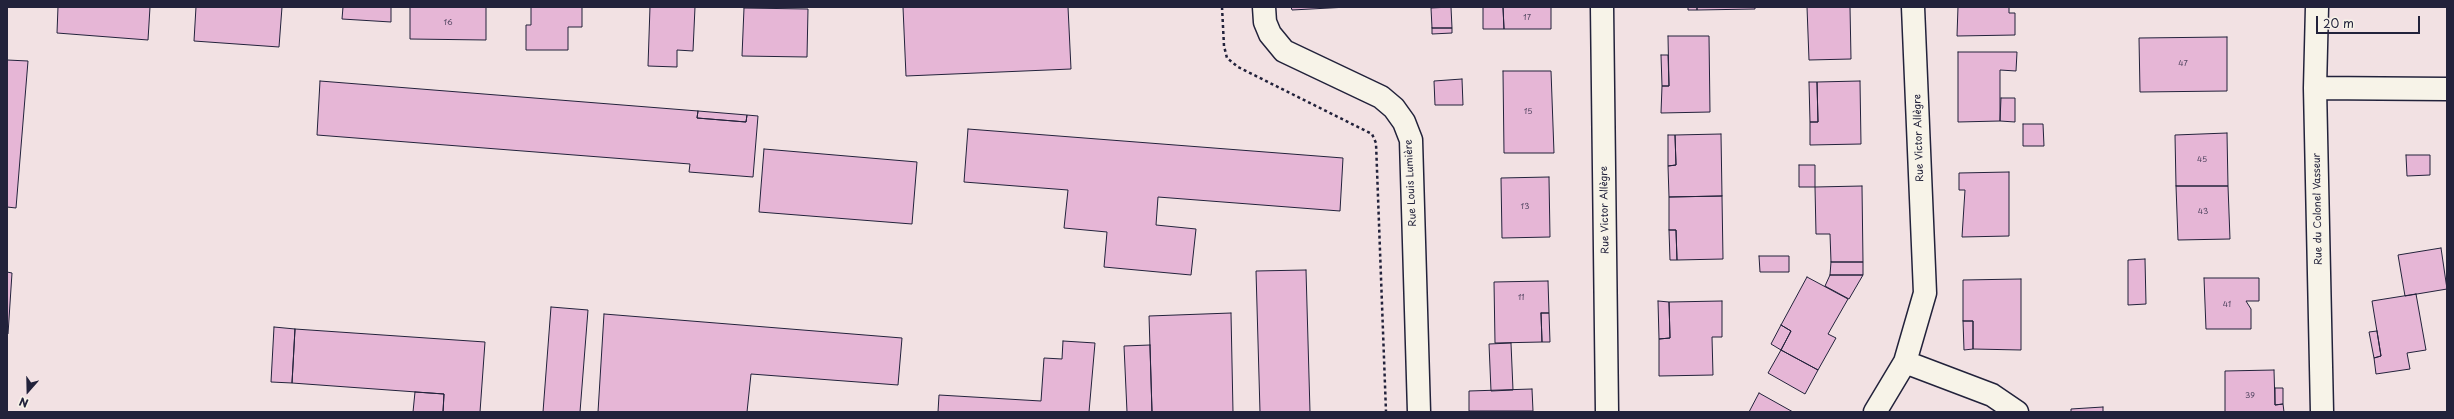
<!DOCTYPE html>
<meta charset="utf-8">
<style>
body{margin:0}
#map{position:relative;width:2454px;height:419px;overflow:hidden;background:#f2e1e3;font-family:"Playpen Sans",sans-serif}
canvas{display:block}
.frame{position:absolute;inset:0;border:8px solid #22223b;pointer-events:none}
.north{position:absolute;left:8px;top:371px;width:40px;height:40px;-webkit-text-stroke:3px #f7f3e8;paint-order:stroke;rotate:200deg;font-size:11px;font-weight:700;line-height:16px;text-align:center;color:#22223b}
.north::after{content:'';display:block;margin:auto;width:14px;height:18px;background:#22223b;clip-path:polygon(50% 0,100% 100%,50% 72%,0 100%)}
.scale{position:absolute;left:2316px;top:16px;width:104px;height:18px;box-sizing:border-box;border:2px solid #22223b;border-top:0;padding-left:5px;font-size:12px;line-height:14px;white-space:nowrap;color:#22223b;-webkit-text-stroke:3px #f7f3e8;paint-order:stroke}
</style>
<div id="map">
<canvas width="2454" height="419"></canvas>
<div class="frame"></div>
<div class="north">N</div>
<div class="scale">20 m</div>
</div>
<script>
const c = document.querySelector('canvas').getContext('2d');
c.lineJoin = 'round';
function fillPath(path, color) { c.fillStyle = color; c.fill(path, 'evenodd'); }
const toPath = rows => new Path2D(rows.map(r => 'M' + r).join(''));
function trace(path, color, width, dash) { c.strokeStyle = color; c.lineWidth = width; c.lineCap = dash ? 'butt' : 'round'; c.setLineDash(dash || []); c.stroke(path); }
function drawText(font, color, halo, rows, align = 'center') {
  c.font = font + ' "Playpen Sans",sans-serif'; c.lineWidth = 4; c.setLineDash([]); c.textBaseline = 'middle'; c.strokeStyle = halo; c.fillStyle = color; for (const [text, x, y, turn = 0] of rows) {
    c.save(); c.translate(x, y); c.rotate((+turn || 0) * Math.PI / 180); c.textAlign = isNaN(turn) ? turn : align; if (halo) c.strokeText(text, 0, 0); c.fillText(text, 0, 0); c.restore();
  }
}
const building = toPath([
 [58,7,150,7,148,40,57,33,58,7],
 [196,7,282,7,279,47,194,41,196,7],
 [343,7,391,7,391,22,342,19,343,7],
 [410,7,486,7,486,40,410,39,410,7],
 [531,7,582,7,582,27,568,27,568,50,526,50,526,25,531,25,531,7],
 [650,7,695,7,693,51,677,50,677,67,648,66,650,7],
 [903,7,1068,7,1071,69,906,76,903,7],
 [1291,7,1348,7,1292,10,1291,7],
 [1451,7,1452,28,1432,28,1431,8,1451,7],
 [1483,7,1503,7,1504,29,1483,29,1483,7],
 [1503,7,1551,7,1551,29,1504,29,1503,7],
 [1688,7,1697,7,1697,10,1688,10,1688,7],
 [1697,7,1755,7,1755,9,1697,10,1697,7],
 [1807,7,1850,7,1851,59,1809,60,1807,7],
 [1958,7,2009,7,2009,13,2015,13,2015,35,1957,36,1958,7],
 [744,8,808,9,807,57,742,56,744,8],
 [1432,28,1452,28,1452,33,1432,34,1432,28],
 [1668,36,1709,36,1710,112,1661,113,1662,86,1669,86,1668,36],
 [2227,37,2227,91,2140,92,2139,38,2227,37],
 [1958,52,2017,52,2016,71,2000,70,2000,121,1958,122,1958,52],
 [1661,55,1668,55,1669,86,1662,86,1661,55],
 [7,60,28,61,16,208,7,207,7,60],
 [1503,71,1551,71,1554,153,1504,153,1503,71],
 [1462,79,1463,105,1435,105,1434,81,1462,79],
 [320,81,698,111,697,118,746,122,747,115,758,116,753,177,689,172,690,164,317,135,320,81],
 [1860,81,1861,144,1810,145,1810,122,1818,122,1817,82,1860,81],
 [1809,82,1817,82,1818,122,1810,122,1809,82],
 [2001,98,2015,98,2015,122,2000,121,2001,98],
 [698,111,747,115,746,122,697,118,698,111],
 [2023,124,2043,124,2044,146,2023,146,2023,124],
 [968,129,1343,158,1340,211,1158,197,1156,225,1196,229,1191,275,1104,267,1107,232,1064,228,1068,190,964,182,968,129],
 [2227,133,2228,186,2176,186,2175,135,2227,133],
 [1721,134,1722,196,1669,197,1668,166,1676,165,1675,135,1721,134],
 [1668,135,1675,135,1676,165,1668,166,1668,135],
 [764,149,917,162,912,224,759,212,764,149],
 [2406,155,2430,155,2430,175,2407,176,2406,155],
 [1799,165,1815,165,1815,187,1799,187,1799,165],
 [2009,172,2009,236,1962,237,1965,190,1959,190,1959,173,2009,172],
 [1549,177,1550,237,1502,238,1501,178,1549,177],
 [1862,186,1863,262,1831,262,1830,234,1816,234,1815,187,1862,186],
 [2176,186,2228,186,2230,239,2178,240,2176,186],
 [1722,196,1723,259,1677,260,1676,230,1669,230,1669,197,1722,196],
 [1669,230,1676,230,1677,260,1670,260,1669,230],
 [2441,248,2447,289,2405,296,2398,255,2441,248],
 [1759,256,1789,256,1789,272,1760,272,1759,256],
 [2145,259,2146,304,2128,305,2128,260,2145,259],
 [1831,262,1863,262,1863,275,1830,275,1831,262],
 [1306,270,1310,412,1260,412,1256,271,1306,270],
 [7,272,12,273,8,334,7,334,7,272],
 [1830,275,1863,275,1849,299,1825,286,1830,275],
 [1807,277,1848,299,1828,334,1836,338,1818,370,1781,350,1791,331,1781,325,1807,277],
 [2204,278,2259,278,2259,301,2246,301,2251,309,2251,329,2206,329,2204,278],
 [2021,279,2021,350,1973,349,1973,321,1963,321,1963,280,2021,279],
 [1548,281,1549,313,1541,313,1542,342,1495,343,1494,282,1548,281],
 [2416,294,2426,350,2407,353,2410,369,2376,374,2374,358,2381,356,2372,301,2416,294],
 [1658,301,1669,302,1670,338,1659,339,1658,301],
 [1722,301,1722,337,1712,337,1713,375,1659,376,1659,339,1670,338,1669,302,1722,301],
 [551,307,588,310,580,412,543,412,551,307],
 [1231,313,1233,412,1152,412,1149,316,1231,313],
 [1541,313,1549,313,1550,342,1542,342,1541,313],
 [604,314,902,338,898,385,751,374,747,412,598,412,604,314],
 [1963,321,1973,321,1973,349,1964,350,1963,321],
 [1781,325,1791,331,1781,350,1771,344,1781,325],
 [274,327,295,329,292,383,271,382,274,327],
 [295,329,485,342,480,412,443,412,444,394,292,383,295,329],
 [2377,331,2381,356,2374,358,2369,332,2377,331],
 [1063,341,1095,343,1089,412,938,412,939,395,1041,401,1044,358,1062,359,1063,341],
 [1511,343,1513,390,1491,391,1489,344,1511,343],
 [1150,345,1152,412,1127,412,1124,346,1150,345],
 [1781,350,1818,370,1805,394,1768,373,1781,350],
 [2274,370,2275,405,2283,404,2284,412,2225,412,2225,371,2274,370],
 [2275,388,2283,388,2283,404,2275,405,2275,388],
 [1532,389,1533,411,1469,411,1469,391,1532,389],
 [415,392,444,394,443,412,413,412,415,392],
 [1759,393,1793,412,1749,412,1759,393],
 [2103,407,2103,412,2071,412,2071,409,2103,407]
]);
fillPath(building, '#e6b6d6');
trace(building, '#22223b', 1);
const street = toPath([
 [1264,7,1265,22,1270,34,1284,51,1381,97,1394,108,1404,122,1411,140,1419,412],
 [1602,7,1607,412],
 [2317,7,2315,88,2322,412],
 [2315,88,2447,89],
 [1905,362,1992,395,2017,412],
 [1875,412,1905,362,1925,293,1913,7]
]);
trace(street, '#22223b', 25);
trace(toPath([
 [1222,7,1224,46,1227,58,1238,67,1372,134,1376,143,1386,412]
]), '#22223b', 2.5, [3, 3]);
trace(street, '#f7f3e8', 22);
drawText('8px', '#534762', null, [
 ["17",1527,18],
 ["16",448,23],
 ["47",2183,64],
 ["15",1528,112],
 ["45",2202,160],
 ["13",1525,207],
 ["43",2203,212],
 ["11",1521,298],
 ["41",2227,305],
 ["39",2250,396]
]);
drawText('10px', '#22223b', '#f7f3e8', [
 ["Rue Victor Allègre",1919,138,-92],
 ["Rue Louis Lumière",1411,183,-93],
 ["Rue du Colonel Vasseur",2318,209,-91],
 ["Rue Victor Allègre",1605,210,-91]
]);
</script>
